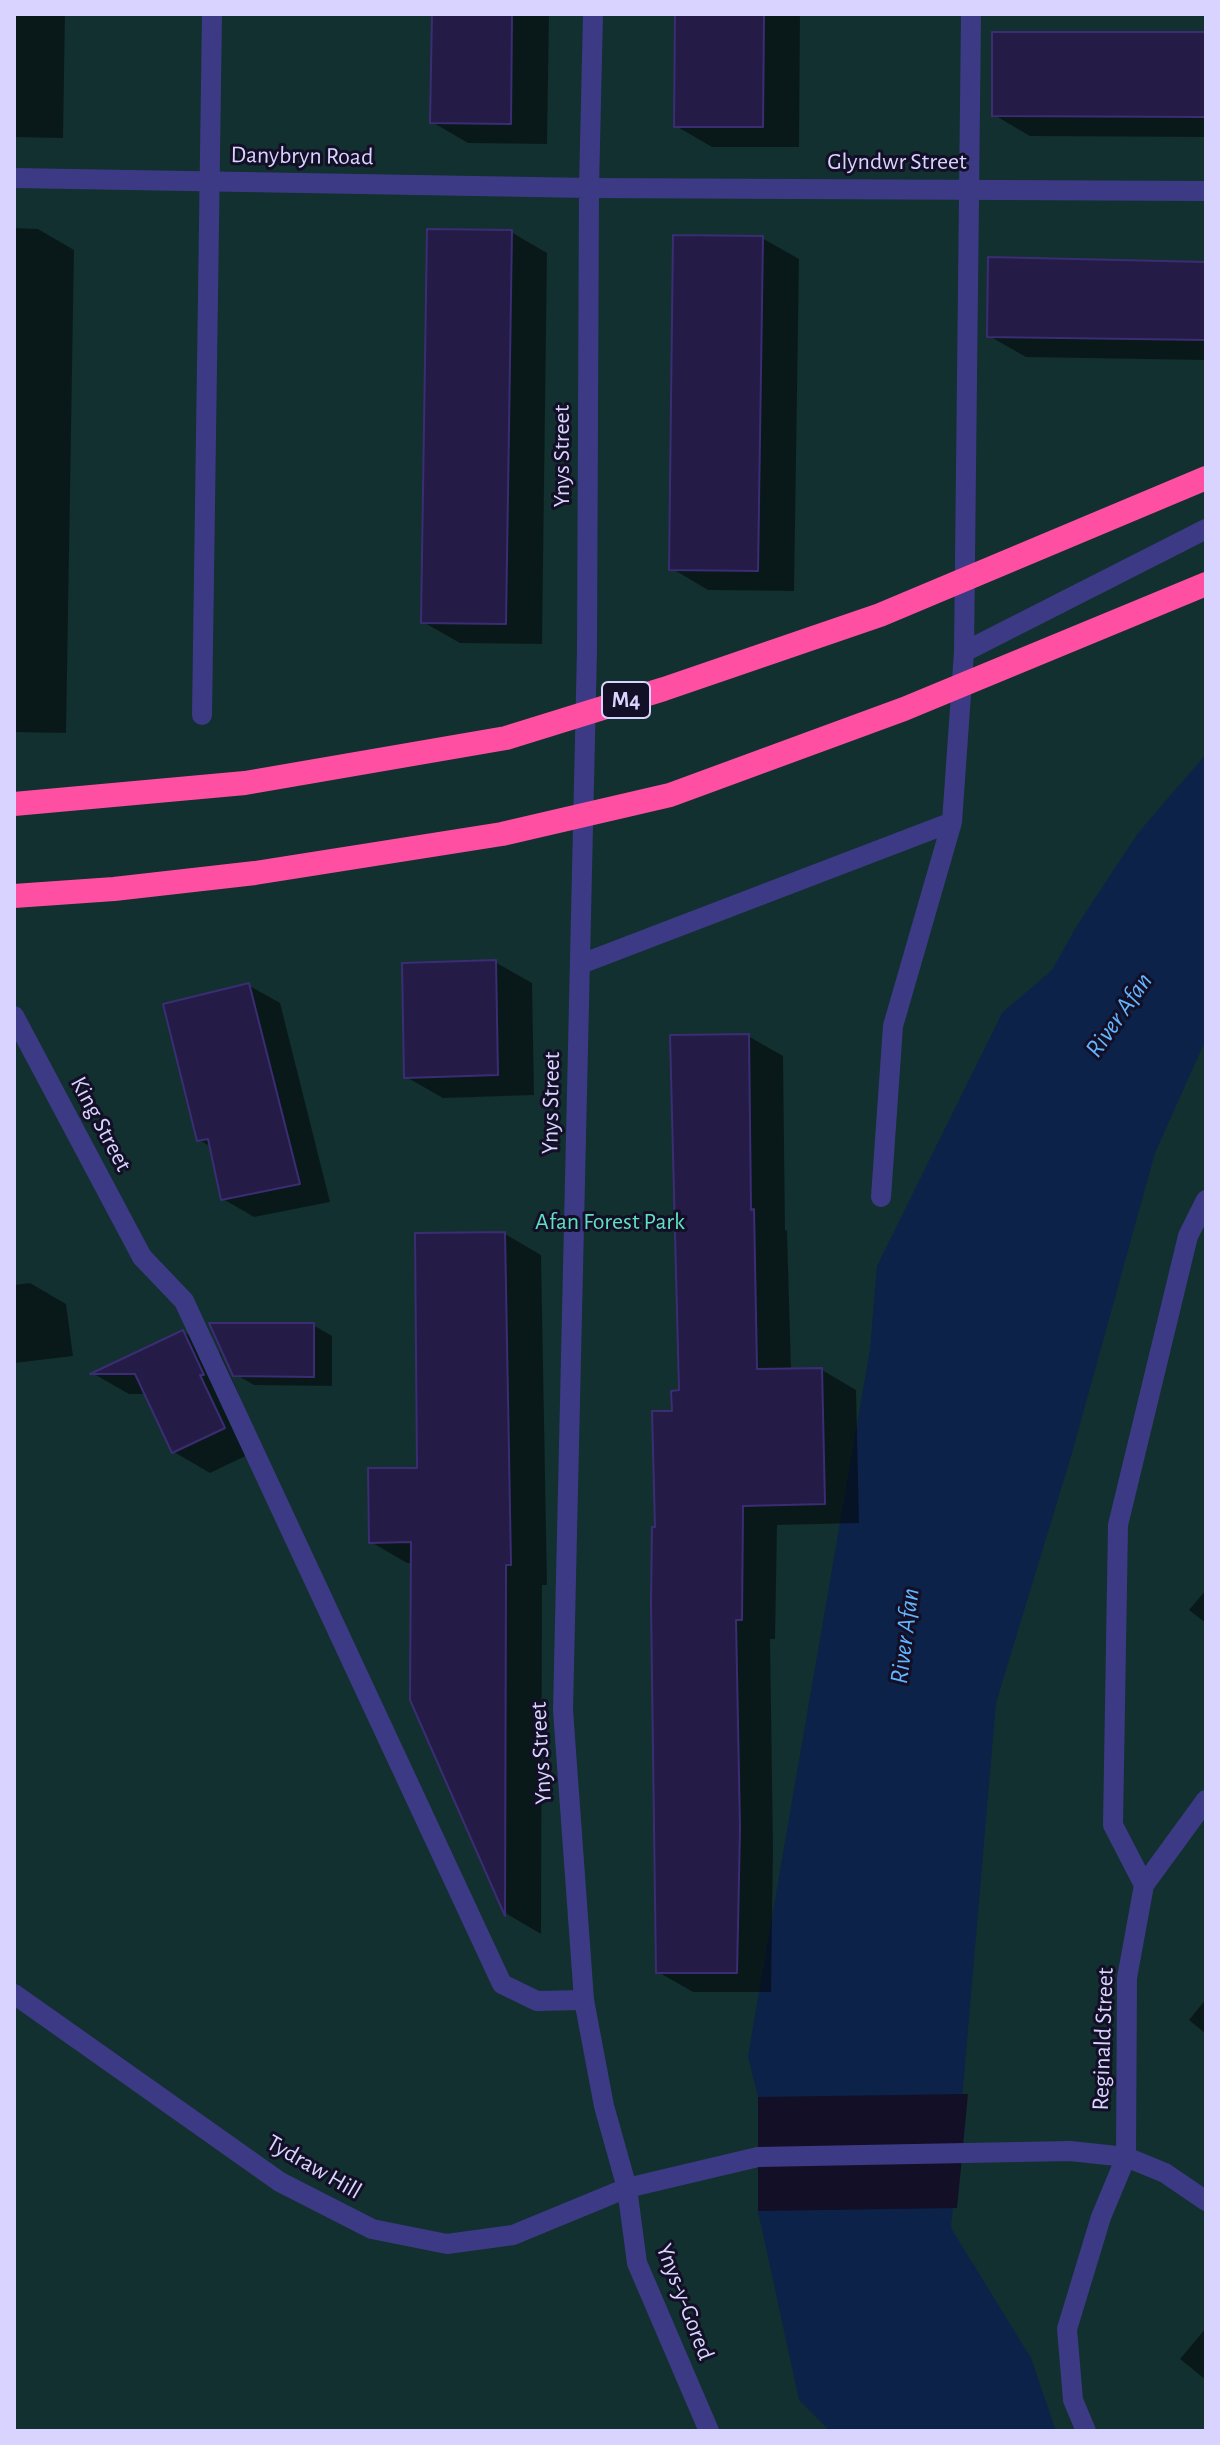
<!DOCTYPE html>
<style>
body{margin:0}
#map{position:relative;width:1220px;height:2445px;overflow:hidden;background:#130f26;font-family:"Alegreya Sans",sans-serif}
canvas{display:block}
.frame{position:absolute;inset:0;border:16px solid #d9d4ff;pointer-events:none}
</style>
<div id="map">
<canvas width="1220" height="2445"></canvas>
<div class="frame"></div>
</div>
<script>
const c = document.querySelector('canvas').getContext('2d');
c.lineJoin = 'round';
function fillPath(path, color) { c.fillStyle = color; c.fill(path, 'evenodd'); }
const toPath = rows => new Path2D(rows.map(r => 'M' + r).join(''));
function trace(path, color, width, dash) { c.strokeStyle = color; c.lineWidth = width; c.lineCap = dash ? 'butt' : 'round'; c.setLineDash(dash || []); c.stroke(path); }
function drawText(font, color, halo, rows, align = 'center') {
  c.font = font + ' "Alegreya Sans",sans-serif'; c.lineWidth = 6; c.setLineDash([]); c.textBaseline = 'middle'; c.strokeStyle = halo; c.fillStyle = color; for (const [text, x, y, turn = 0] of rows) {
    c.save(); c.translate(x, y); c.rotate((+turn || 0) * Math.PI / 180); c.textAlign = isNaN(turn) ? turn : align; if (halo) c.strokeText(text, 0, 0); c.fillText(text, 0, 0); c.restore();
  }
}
fillPath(toPath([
 [14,14,1206,14,1206,2431,14,2431]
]), '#12302f');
fillPath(toPath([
 [1206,754,1206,1039,1155,1153,1072,1453,996,1703,951,2228,1031,2358,1056,2431,830,2431,799,2400,758,2211,758,2097,748,2056,870,1349,877,1266,1002,1013,1052,970,1076,927,1138,833]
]), '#0c2248');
fillPath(toPath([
 [968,2094,957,2208,758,2211,758,2097]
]), '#130f26');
fillPath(toPath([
 [14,14,65,14,63,138,14,137],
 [434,14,549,14,547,144,468,143,432,122],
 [677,14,800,14,799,147,712,147,676,126],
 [1206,35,1206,137,1030,136,994,115],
 [14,228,38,229,74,250,66,733,14,732],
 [511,232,547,253,542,644,460,643,423,622],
 [762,238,799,259,794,591,708,590,671,568],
 [1206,263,1206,360,1026,357,989,336],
 [495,962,532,983,534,1095,443,1098,406,1077],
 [248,985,280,1003,330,1202,254,1217,223,1199,212,1147,199,1140],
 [748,1036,783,1056,785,1230,787,1231,791,1371,822,1370,856,1390,859,1523,777,1525,775,1639,770,1639,773,1848,771,1992,693,1992,658,1972,657,1529,674,1413,681,1392],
 [505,1234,541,1255,547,1585,542,1585,541,1934,507,1914,412,1700,413,1563,407,1563,371,1542,419,1470],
 [30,1283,66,1304,73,1356,14,1363,14,1285],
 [313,1325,332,1336,332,1386,254,1385,235,1374],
 [183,1332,220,1353,239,1395,235,1395,260,1449,210,1473,174,1452,147,1394,129,1394,94,1374],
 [1206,1590,1206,1623,1189,1610],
 [1206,1999,1206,2034,1189,2020],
 [1206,2328,1206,2380,1180,2359]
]), '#0007');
const building = toPath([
 [432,14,512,14,511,124,430,123,432,14],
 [675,14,764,14,763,127,674,127,675,14],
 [992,32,1206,32,1206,117,992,116,992,32],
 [427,229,512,230,506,624,421,623,427,229],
 [673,235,763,236,758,571,669,570,673,235],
 [988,257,1206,262,1206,340,987,337,988,257],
 [496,960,498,1075,404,1078,402,963,496,960],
 [249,983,300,1184,221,1200,208,1139,197,1141,163,1004,249,983],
 [749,1034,751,1210,754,1209,757,1369,822,1368,825,1504,743,1506,742,1620,736,1620,740,1828,737,1973,656,1973,651,1602,652,1527,655,1527,652,1411,672,1411,671,1391,679,1390,670,1035,749,1034],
 [505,1232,511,1565,506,1565,505,1916,410,1700,411,1542,369,1543,368,1468,417,1468,415,1233,505,1232],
 [209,1323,314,1323,314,1377,233,1376,209,1323],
 [183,1330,204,1375,200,1375,225,1428,172,1453,135,1374,90,1374,183,1330]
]);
fillPath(building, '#241b47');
trace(building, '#3b2d73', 2);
trace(toPath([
 [964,652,971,14],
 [202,715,212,14],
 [581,964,952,822,964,652,1206,529],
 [881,1197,893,1026,952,822],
 [142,1257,184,1301,502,1984,537,2001,584,2000],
 [1144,1885,1113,1825,1118,1525,1188,1236,1206,1200],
 [1086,2431,1073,2400,1067,2329,1101,2217,1126,2157]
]), '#3d3a85', 20);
trace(toPath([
 [589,188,1206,191],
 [14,1016,142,1257],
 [1126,2157,1127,1978,1144,1885,1206,1800],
 [709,2431,637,2263,627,2188,758,2157,1070,2151,1126,2157,1165,2173,1206,2201]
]), '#3d3a85', 20);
trace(toPath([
 [14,178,589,188],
 [14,1994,280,2182,372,2229,447,2244,513,2235,627,2188,604,2106,584,2000,563,1710,587,650,589,188,593,14]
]), '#3d3a85', 20);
trace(toPath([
 [14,804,245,783,506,738,664,689,880,615,1206,478],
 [14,896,114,889,255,873,502,834,670,795,904,709,1206,584]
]), '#ff4fa3', 24);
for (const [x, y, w] of [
 [626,700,48]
]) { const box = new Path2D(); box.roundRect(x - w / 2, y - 18, w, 36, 6); c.fillStyle = '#130f26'; c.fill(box); trace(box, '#d9d4ff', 2); }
drawText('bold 22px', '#d9d4ff', null, [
 ["M4",626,700]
]);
drawText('24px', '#d9d4ff', '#130f26', [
 ["Danybryn Road",302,156,1],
 ["Glyndwr Street",897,162],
 ["Ynys Street",562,456,-90],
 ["Ynys Street",551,1103,-89],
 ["King Street",101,1124,62],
 ["Ynys Street",541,1753,-93],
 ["Reginald Street",1103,2039,-88],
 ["Tydraw Hill",314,2167,30],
 ["Ynys-y-Gored",685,2302,69]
]);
drawText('24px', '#5fe0c0', '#130f26', [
 ["Afan Forest Park",610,1222]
]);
drawText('italic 26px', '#62b6ff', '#130f26', [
 ["River Afan",1119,1015,-55],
 ["River Afan",905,1636,-83]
]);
</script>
